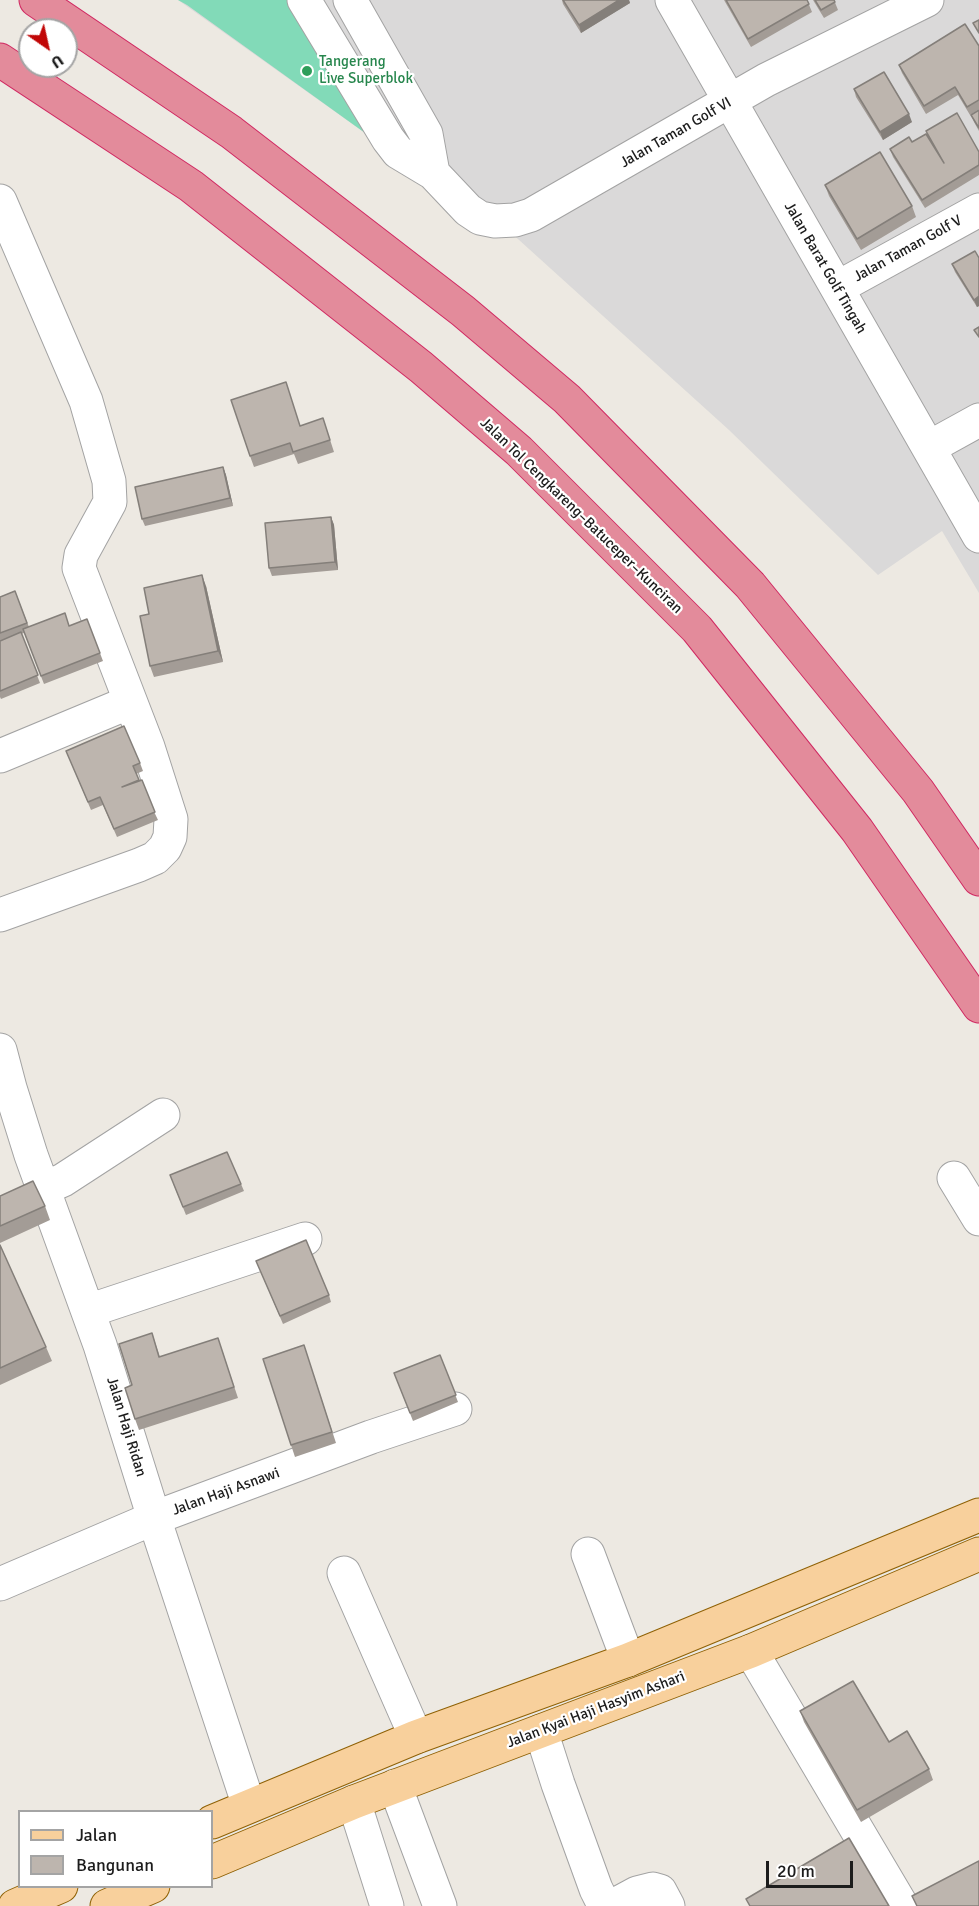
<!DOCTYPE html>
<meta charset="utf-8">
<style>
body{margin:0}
#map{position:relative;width:979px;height:1906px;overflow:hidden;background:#ede9e2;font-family:Signika,sans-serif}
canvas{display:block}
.legend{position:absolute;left:18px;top:1810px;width:195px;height:78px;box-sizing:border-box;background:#fff;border:2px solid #a4a4a4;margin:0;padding:8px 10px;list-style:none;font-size:18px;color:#1c1c1c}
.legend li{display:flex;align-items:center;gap:12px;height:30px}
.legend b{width:30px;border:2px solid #a4a4a4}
.north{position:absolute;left:18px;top:18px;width:60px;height:60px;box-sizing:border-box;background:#fff;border:2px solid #a4a4a4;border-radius:50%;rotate:146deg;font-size:16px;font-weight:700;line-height:24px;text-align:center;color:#1c1c1c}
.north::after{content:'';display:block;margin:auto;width:21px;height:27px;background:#c10707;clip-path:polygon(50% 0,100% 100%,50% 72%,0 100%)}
.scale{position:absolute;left:766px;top:1861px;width:87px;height:27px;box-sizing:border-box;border:3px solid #1c1c1c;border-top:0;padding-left:8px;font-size:18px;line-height:21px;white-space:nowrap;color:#1c1c1c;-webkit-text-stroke:4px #fff;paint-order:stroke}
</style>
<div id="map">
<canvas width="979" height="1906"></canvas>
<ul class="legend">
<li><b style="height:8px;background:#f8d09c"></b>Jalan</li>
<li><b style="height:16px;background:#bdb5ae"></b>Bangunan</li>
</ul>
<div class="north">U</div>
<div class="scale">20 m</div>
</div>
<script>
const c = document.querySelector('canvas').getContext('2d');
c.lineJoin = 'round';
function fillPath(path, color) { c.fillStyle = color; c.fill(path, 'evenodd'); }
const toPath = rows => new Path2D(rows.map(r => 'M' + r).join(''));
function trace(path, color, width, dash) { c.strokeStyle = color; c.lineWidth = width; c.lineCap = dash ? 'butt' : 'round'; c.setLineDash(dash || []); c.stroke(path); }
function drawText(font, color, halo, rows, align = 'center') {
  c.font = font + ' Signika,sans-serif'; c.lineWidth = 4.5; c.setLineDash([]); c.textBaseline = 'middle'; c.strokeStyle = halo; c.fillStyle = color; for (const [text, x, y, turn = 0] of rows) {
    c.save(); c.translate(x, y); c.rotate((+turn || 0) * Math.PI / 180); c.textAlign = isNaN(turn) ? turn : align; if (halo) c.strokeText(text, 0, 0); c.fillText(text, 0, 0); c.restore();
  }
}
fillPath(toPath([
 [178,0,979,0,979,593,942,531,878,575,729,430,508,230,372,138]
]), '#dad9d9');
fillPath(toPath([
 [178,0,293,0,372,138,187,5]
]), '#82dab8');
const minor = toPath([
 [304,0,388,139,398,152,433,173,468,210,480,218,495,221,515,220,531,215,766,80,927,0],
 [350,0,426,134,433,173],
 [672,0,979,536],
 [0,201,86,401,109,481,110,502,81,555,79,568,148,747,171,819,170,837,165,848,155,858,139,865,0,915],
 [837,288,979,210],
 [930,447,979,420],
 [0,756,130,702],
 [0,1050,10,1088,31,1155,100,1345,154,1518,249,1806],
 [954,1178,979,1219],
 [43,1189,63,1180,163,1115],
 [88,1311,305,1239],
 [588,1554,628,1660],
 [344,1573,416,1737],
 [0,1584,154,1518,371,1437,455,1409],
 [751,1651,902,1906],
 [541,1731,558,1784,596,1889,602,1901,609,1906],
 [395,1786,440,1906],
 [354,1802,387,1906],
 [613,1906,637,1893,653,1889,660,1891,668,1906]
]);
const major = toPath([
 [212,1822,416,1737,628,1660,979,1515],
 [212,1862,354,1802,751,1651,979,1554],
 [15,1906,61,1886],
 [107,1906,153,1886]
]);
const highway = toPath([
 [36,0,231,132,463,311,567,399,750,585,918,791,979,879],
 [0,60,191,186,421,367,519,451,697,629,857,830,979,1006]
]);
trace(minor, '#a3a3a3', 35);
trace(major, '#8f6105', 35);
trace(highway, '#d02962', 35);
trace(minor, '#fff', 33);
trace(major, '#f8d09c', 33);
trace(highway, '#e38b9b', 33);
fillPath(toPath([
 [562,0,629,0,630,3,581,33,563,4],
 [724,0,807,0,812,12,751,47],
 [813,0,834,0,838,10,824,18],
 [979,46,979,109,970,115,958,95,926,114,902,73,899,65],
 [854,89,912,122,883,140,856,97],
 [979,110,979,131,974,122,971,115],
 [926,131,979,152,979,175,925,208,893,157,890,149,912,142,934,148],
 [825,185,912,206,916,217,861,250,829,196],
 [979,258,979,306,977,307,955,272,952,264],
 [323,418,334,452,298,464,294,454,254,467,250,456,301,426],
 [223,467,226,475,233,506,145,526,142,519],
 [331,517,334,525,338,570,272,576,269,568],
 [206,586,223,662,154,677,150,666,149,614],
 [15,591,29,627,69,626,87,619,103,661,44,684,24,633,21,634,40,683,1,699,0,697,0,597],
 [66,751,140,763,143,771,136,774,158,820,117,837,103,805,91,810],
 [173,1183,241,1184,244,1191,186,1215],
 [0,1196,45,1206,50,1220,0,1243],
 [0,1245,46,1347,52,1361,0,1385],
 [256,1261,329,1295,331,1302,283,1324],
 [152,1333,160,1357,218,1338,238,1398,139,1430,135,1419,132,1385],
 [304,1345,336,1443,295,1457,291,1445],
 [440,1355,458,1402,413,1421,394,1373],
 [800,1711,929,1769,933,1780,861,1822,804,1722]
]), '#a39c96');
fillPath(toPath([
 [619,0,629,0,630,3,581,33,579,25],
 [909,114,912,122,883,140,880,132],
 [979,296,979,306,977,307,974,300],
 [223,467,226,475,233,506,230,498],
 [331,517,334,525,338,570,335,562],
 [202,575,206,586,223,662,218,651]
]), '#847f7a');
const building = toPath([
 [563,0,619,0,579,25,563,0],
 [726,0,807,0,809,4,748,39,726,0],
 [815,0,834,0,835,2,821,10,815,0],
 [979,20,979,33,973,23,979,20],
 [965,24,979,46,979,100,967,107,955,87,924,106,899,65,965,24],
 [884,72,909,114,880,132,854,89,884,72],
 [979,110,979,128,971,115,979,110],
 [957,113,979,152,979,165,922,200,890,149,909,137,912,142,926,134,944,163,926,131,957,113],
 [880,152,912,206,857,239,825,185,880,152],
 [975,251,979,258,979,296,974,300,952,264,975,251],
 [979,327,979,337,974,330,979,327],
 [286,382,300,426,323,418,330,440,293,452,290,443,250,456,231,400,286,382],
 [223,467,230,498,142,519,135,487,223,467],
 [331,517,335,562,269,568,265,523,331,517],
 [202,575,218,651,150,666,140,616,149,614,144,588,202,575],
 [15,591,27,623,0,633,0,597,15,591],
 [65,613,69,626,87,619,100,653,41,676,23,629,65,613],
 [21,632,38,675,0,691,0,641,21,632],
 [124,726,140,763,133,766,139,780,122,787,142,780,155,812,114,829,100,797,88,802,66,751,124,726],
 [227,1152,241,1184,183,1207,170,1175,227,1152],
 [33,1181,45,1206,0,1226,0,1196,33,1181],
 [306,1240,329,1295,280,1316,256,1261,306,1240],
 [0,1245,46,1347,0,1368,0,1245],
 [152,1333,159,1357,218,1338,234,1387,135,1419,125,1388,132,1385,119,1344,152,1333],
 [304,1345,332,1432,291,1445,263,1359,304,1345],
 [440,1355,456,1395,410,1413,394,1373,440,1355],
 [853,1681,889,1742,907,1731,929,1769,857,1810,800,1711,853,1681],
 [849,1838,889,1906,750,1906,746,1899,849,1838],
 [979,1861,979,1906,917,1906,912,1896,979,1861]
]);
fillPath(building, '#bdb5ae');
trace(building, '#847f7a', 1.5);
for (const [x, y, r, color] of [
 [307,71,6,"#2e9e5b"]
]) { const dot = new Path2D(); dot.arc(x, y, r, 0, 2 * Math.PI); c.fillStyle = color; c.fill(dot); trace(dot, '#fff', 2); }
drawText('15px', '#27864d', '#fff', [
 ["Tangerang",319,62],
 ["Live Superblok",319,79]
], 'left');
drawText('15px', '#1c1c1c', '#fff', [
 ["Jalan Taman Golf VI",676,133,-30],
 ["Jalan Taman Golf V",908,249,-29],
 ["Jalan Barat Golf Tingah",825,268,60],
 ["Jalan Tol Cengkareng–Batuceper–Kunciran",581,516,44],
 ["Jalan Haji Ridan",126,1427,73],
 ["Jalan Haji Asnawi",226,1492,-20],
 ["Jalan Kyai Haji Hasyim Ashari",596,1710,-21]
]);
</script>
